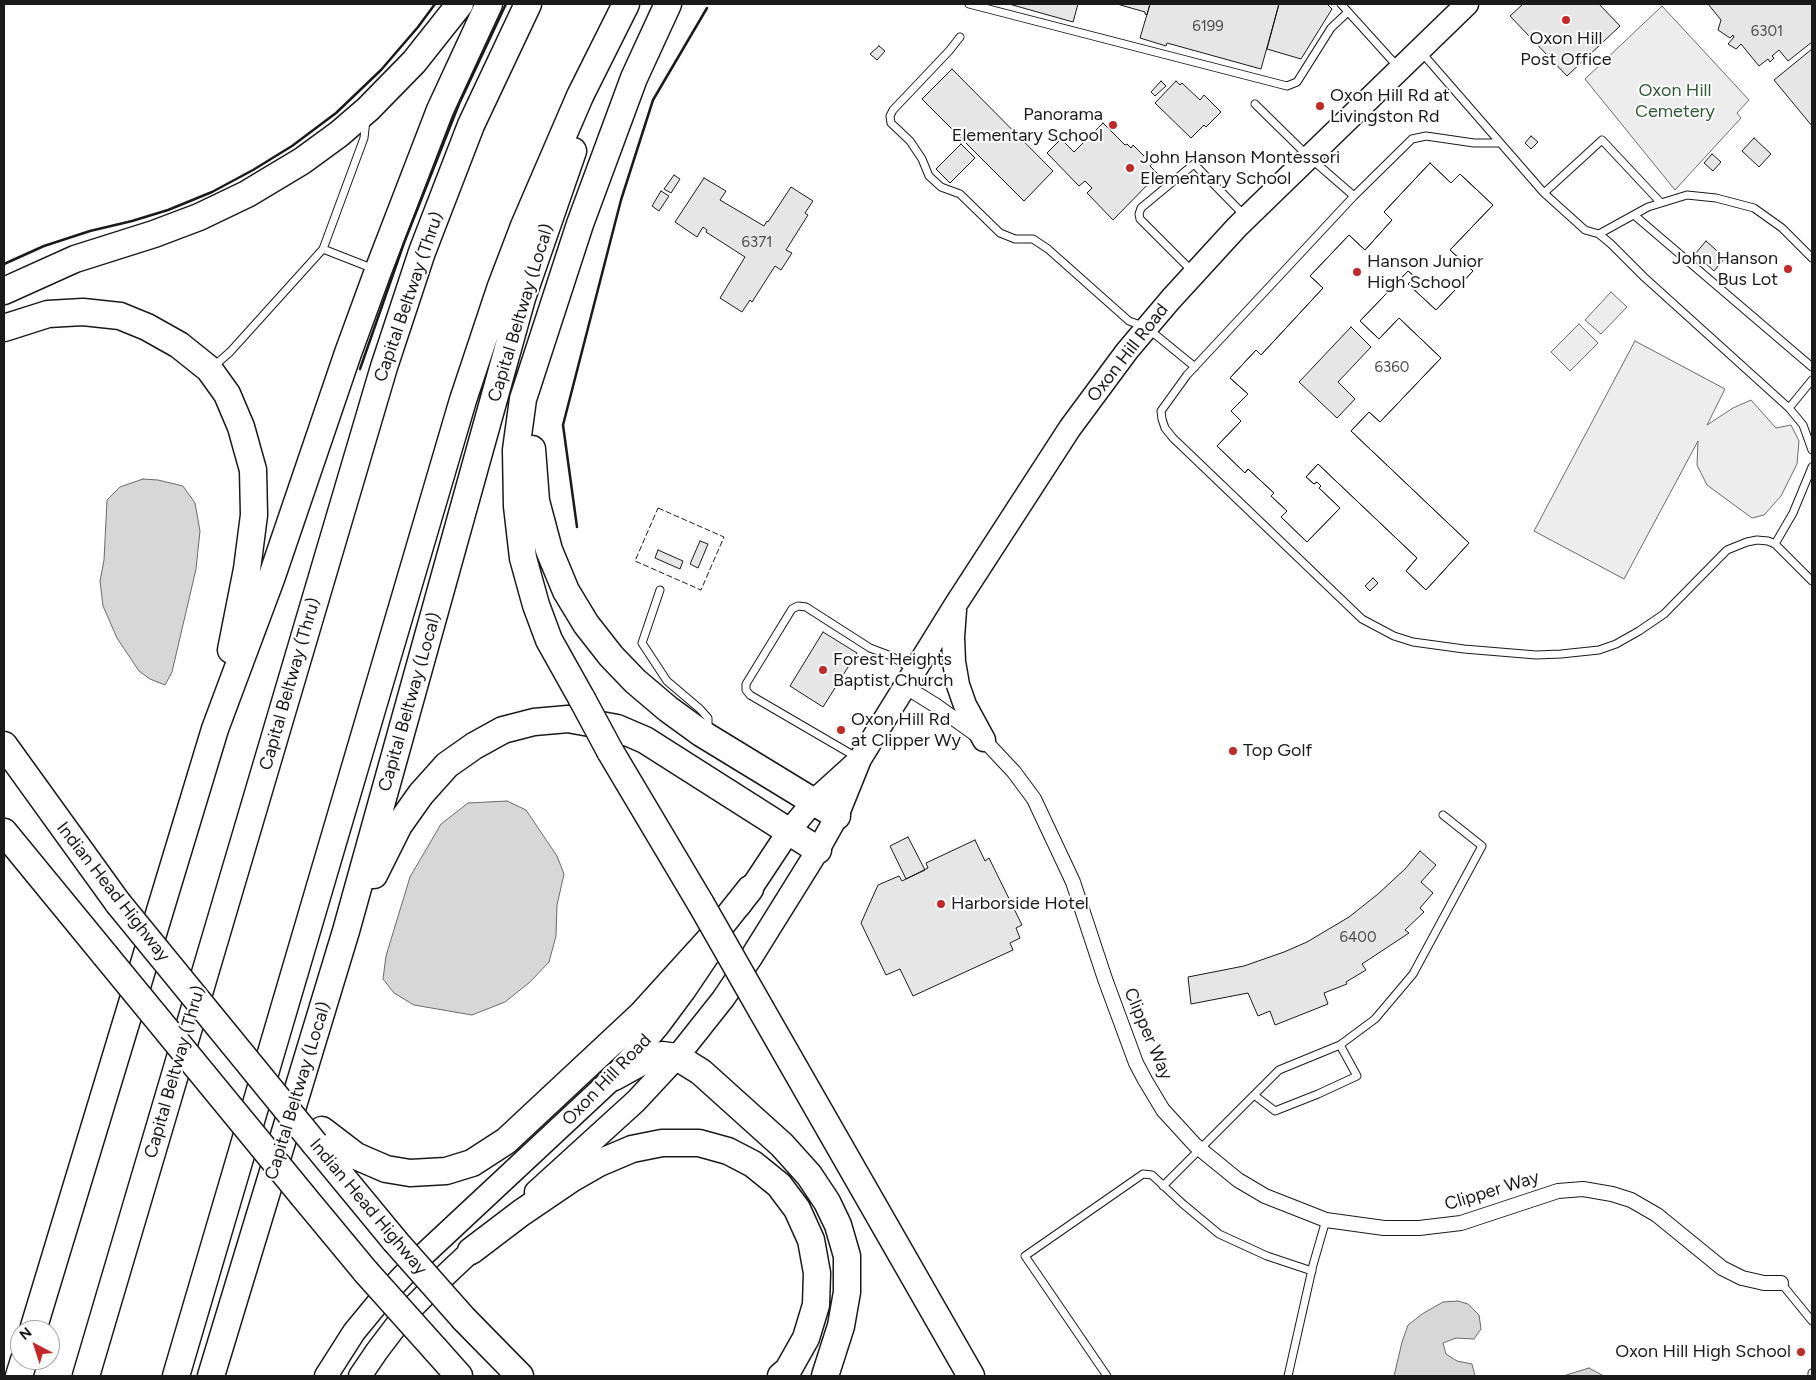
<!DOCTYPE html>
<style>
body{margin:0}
#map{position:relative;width:1816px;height:1380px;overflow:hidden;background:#fff;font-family:Figtree,sans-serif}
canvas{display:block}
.frame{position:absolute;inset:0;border:5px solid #1a1a1a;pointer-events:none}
.north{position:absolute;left:10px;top:1320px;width:50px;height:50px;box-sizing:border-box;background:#fff;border:1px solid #a3a3a3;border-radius:50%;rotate:320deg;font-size:14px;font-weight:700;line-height:20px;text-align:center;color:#1a1a1a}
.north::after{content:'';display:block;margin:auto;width:18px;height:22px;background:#c62828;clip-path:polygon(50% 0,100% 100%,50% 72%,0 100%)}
</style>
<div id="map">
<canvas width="1816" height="1380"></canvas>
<div class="frame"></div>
<div class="north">N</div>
</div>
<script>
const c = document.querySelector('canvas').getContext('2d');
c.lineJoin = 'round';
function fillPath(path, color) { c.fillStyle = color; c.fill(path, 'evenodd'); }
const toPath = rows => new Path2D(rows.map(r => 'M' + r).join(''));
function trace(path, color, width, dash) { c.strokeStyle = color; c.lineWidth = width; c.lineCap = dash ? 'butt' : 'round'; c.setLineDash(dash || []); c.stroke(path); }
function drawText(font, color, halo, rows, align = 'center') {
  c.font = font + ' Figtree,sans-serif'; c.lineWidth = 4; c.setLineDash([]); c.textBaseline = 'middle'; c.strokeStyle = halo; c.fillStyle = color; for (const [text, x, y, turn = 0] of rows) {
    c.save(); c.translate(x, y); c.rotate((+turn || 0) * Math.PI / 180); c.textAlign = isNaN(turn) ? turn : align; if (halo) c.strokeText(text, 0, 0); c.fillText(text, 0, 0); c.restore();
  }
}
const green = toPath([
 [1662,6,1749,100,1737,113,1741,118,1675,190,1585,79,1662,6],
 [1611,292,1627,307,1601,334,1585,320,1611,292],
 [1579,324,1598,343,1570,371,1551,352,1579,324],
 [1635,341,1725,389,1707,425,1733,408,1751,400,1776,428,1791,425,1799,441,1797,464,1781,496,1764,515,1752,518,1707,485,1697,465,1698,441,1624,579,1534,531,1635,341]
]);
fillPath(green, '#ededed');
trace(green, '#6a6a6a', 1);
const water = toPath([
 [143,479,158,480,183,486,195,503,200,531,196,569,172,672,165,685,150,679,139,671,117,638,103,606,100,581,104,560,107,500,120,487,143,479],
 [507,801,526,810,557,856,564,874,557,905,556,936,549,962,530,982,505,1002,472,1015,414,1005,394,993,383,979,386,956,410,877,441,824,468,803,507,801],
 [1458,1301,1468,1304,1479,1315,1481,1329,1474,1339,1456,1338,1443,1343,1446,1354,1457,1361,1472,1364,1475,1376,1394,1376,1402,1342,1408,1325,1422,1314,1443,1302,1458,1301],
 [1589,1368,1604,1376,1563,1376,1589,1368]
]);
fillPath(water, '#d7d7d7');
trace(water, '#6a6a6a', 1);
const building = toPath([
 [1009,4,1078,4,1073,22,1009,4],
 [1117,4,1150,4,1147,15,1145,14,1145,12,1117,4],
 [1150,4,1279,4,1261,69,1167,43,1166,46,1140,38,1150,4],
 [1279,4,1327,4,1332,9,1301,59,1267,49,1279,4],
 [1523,4,1599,4,1620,26,1567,76,1510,16,1523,4],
 [1708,4,1812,4,1812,42,1788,61,1779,50,1772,56,1774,58,1770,62,1768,59,1759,66,1741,44,1736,49,1728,44,1734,37,1733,35,1730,38,1718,30,1721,20,1708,4],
 [879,46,885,51,877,60,870,54,879,46],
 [1812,49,1812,126,1774,80,1812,49],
 [952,69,1053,171,1024,201,922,99,952,69],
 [1161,81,1166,86,1155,96,1151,92,1161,81],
 [1176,81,1180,85,1182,83,1200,100,1204,95,1221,112,1206,127,1204,125,1191,138,1155,103,1176,81],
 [1103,123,1125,145,1127,144,1131,148,1133,145,1152,164,1150,166,1158,174,1113,220,1087,193,1092,188,1085,181,1079,186,1047,153,1061,139,1074,152,1103,123],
 [1531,136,1538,142,1531,149,1525,143,1531,136],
 [1754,138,1771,154,1759,167,1742,151,1754,138],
 [961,144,975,158,950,183,936,169,961,144],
 [1712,154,1721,162,1713,171,1704,163,1712,154],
 [1430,163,1451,183,1460,174,1493,205,1450,250,1473,271,1436,310,1408,284,1415,277,1408,271,1360,321,1379,339,1399,318,1441,358,1380,422,1369,412,1351,431,1469,543,1426,590,1406,571,1417,558,1318,464,1306,477,1314,484,1317,482,1321,486,1319,488,1340,508,1307,542,1281,517,1287,511,1271,496,1274,493,1248,469,1245,473,1217,446,1241,421,1231,411,1248,394,1230,378,1256,350,1261,355,1323,288,1310,276,1349,235,1365,250,1392,220,1384,212,1430,163],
 [1351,327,1371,347,1338,382,1355,399,1337,418,1299,382,1351,327],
 [1430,163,1451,183,1460,174,1493,205,1450,250,1473,271,1436,310,1408,284,1415,277,1408,271,1360,321,1379,339,1399,318,1441,358,1380,422,1369,412,1351,431,1469,543,1426,590,1406,571,1417,558,1318,464,1306,477,1314,484,1317,482,1321,486,1319,488,1340,508,1307,542,1281,517,1287,511,1271,496,1274,493,1248,469,1245,473,1217,446,1241,421,1231,411,1248,394,1230,378,1256,350,1261,355,1323,288,1310,276,1349,235,1365,250,1392,220,1384,212,1430,163],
 [674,175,680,179,671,193,664,189,674,175],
 [704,178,726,191,720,200,764,226,767,221,768,222,791,187,813,201,805,213,808,215,786,250,792,253,781,270,775,266,752,302,750,300,742,312,720,298,745,257,706,232,707,230,703,227,697,237,675,222,704,178],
 [661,191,669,196,659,211,652,206,661,191],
 [1706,241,1725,258,1714,271,1695,254,1706,241],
 [700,541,708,544,698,568,690,564,700,541],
 [658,550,683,561,680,569,655,558,658,550],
 [1373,578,1378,583,1370,591,1365,586,1373,578],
 [823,632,857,653,823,707,790,686,823,632],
 [908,837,925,870,906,879,890,846,908,837],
 [975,840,985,861,989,858,1022,925,1016,928,1020,938,1010,943,1013,950,913,996,900,969,886,975,861,923,878,885,899,876,902,881,928,868,926,863,975,840],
 [1420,851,1436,865,1421,882,1433,893,1420,908,1424,912,1405,930,1409,933,1362,964,1366,970,1346,982,1347,984,1324,993,1328,1004,1275,1025,1270,1011,1258,1016,1248,993,1191,1004,1188,977,1244,966,1284,952,1307,942,1349,917,1378,894,1405,869,1420,851]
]);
fillPath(building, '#e6e6e6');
trace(building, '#1a1a1a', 1);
const lane = toPath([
 [969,4,1287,86,1297,82,1331,28,1348,12],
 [1341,4,1398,67],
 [960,37,949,51,893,110,890,116,891,123,910,141,922,159,929,176,941,187,960,194,1000,233,1015,239,1033,239,1048,249,1129,321,1146,327,1195,367],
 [1422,53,1544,193,1585,230,1599,234,1611,244,1644,277,1789,408,1803,425,1812,450],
 [1255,104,1309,157,1354,196],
 [1500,143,1474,143,1426,136,1412,139,1354,196,1187,375,1161,411,1162,419,1165,428,1173,438,1362,619,1394,636,1413,642,1464,649,1536,655,1561,654,1599,650,1616,644,1639,631,1664,614,1727,550,1747,542,1757,540,1768,541,1775,544,1812,581],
 [1544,193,1602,140,1661,203],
 [1634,215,1812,367],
 [1599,234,1648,207,1687,195,1716,198,1754,208,1782,228,1812,258],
 [323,249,374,269],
 [1192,271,1140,219,1139,214,1141,208,1194,164,1245,216],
 [214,366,230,352,323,249,364,138,366,120],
 [1789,408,1812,380],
 [1775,544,1793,513,1812,467],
 [660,590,642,643,667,681,700,709,708,718,708,729],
 [858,758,750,695,746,690,746,684,792,609,798,606,806,607,870,648,891,656,913,670],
 [1254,1095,1279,1070,1340,1045],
 [1163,1186,1254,1095,1275,1111,1318,1094,1357,1076,1340,1045,1375,1019,1413,974,1482,846,1443,815],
 [1781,1283,1812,1321],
 [1107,1376,1025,1256,1143,1174,1152,1175,1183,1204,1219,1234,1267,1256,1312,1271],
 [1288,1376,1313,1265,1326,1220],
 [1812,1376,1812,1373]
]);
const street = toPath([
 [906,687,935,705,984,740,1014,772,1034,799,1073,882,1105,979,1136,1063,1145,1080,1163,1110,1195,1145,1238,1180,1265,1196,1326,1220,1384,1228,1419,1228,1461,1223,1558,1191,1583,1189,1612,1194,1631,1200,1657,1215,1722,1268,1742,1278,1764,1283,1781,1283]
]);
const primary = toPath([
 [955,610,953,637,954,662,958,685,965,705,984,740],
 [740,905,789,831,814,801,857,762],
 [536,1192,636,1101,677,1057,723,999,752,956,818,850,837,816,860,759,956,604,1070,428,1127,351,1171,299,1237,227,1467,4],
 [326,1376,354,1332,382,1298,420,1258,614,1077,658,1026,684,991,711,951],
 [360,1376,377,1351,402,1318,436,1284,484,1239]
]);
const highway = toPath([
 [4,291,75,259,154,234,199,217,247,194,302,161,339,134,368,109,414,62,460,4],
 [4,328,48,314,83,312,120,316,147,327,179,345,209,369,227,394,241,427,253,470,254,515,247,569,231,650],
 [532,449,536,501,549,550,566,591,586,624,611,656,635,681,668,709,701,733,837,816],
 [582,699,549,640,536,605,523,558,517,506,516,450,523,399,580,224,634,78,668,4],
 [4,745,118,903],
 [610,751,701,904],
 [4,832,105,955],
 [374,875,399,825,421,794,447,765,474,746,503,730,534,722,568,719,617,728,645,740,818,850],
 [762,1011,971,1376],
 [614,1077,643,1061,662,1055,677,1057,701,1072,782,1145,809,1175,827,1202,838,1225,847,1256,847,1292,841,1326,825,1376],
 [322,1130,356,1156,386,1169,410,1173,446,1171,472,1163,506,1141,642,1014,711,938,750,889],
 [315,1144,395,1241],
 [303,1196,366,1272],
 [471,1251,521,1213,571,1179,599,1163,632,1149,662,1143,699,1143,728,1151,753,1164,779,1185,797,1209,811,1240,817,1273,816,1305,806,1338,788,1370,781,1376],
 [464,1319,520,1376],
 [33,1330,215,729,271,579,348,353,378,271,440,110,489,4],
 [435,1349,459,1376],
 [19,1376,24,1360],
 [86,1376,384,367,422,252,471,125,528,4],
 [176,1376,463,400,500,289,524,226,580,96,626,4],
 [211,1376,346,931,522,298,573,151]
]);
trace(lane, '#1a1a1a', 9);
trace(street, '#1a1a1a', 16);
trace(primary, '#1a1a1a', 25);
trace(highway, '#1a1a1a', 29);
trace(lane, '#fff', 7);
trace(street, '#fff', 14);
trace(primary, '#fff', 22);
trace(highway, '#fff', 26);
const highwayBridge = toPath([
 [582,699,610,751],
 [118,903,315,1144],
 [701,904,762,1011],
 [105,955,303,1196],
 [395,1241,464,1319],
 [366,1272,435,1349]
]);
trace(highwayBridge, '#1a1a1a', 29, []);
trace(highwayBridge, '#fff', 26);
trace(toPath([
 [658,508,724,537,701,590,635,561,658,508]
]), '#1a1a1a', 1, [6, 2.5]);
trace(toPath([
 [4,264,44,246,90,231,132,221,168,210,212,192,253,170,292,146,336,113,381,70,418,27,435,4],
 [360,369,404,243,459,104,506,4],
 [577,527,563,425,621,200,653,100,707,8]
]), '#1a1a1a', 2.5);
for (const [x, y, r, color] of [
 [1566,20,5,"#c62828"],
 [1320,106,5,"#c62828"],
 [1113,125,5,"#c62828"],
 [1130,168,5,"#c62828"],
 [1788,269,5,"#c62828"],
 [1357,272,5,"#c62828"],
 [823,670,5,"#c62828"],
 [841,730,5,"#c62828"],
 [1233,751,5,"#c62828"],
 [941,904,5,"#c62828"],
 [1801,1352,5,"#c62828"]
]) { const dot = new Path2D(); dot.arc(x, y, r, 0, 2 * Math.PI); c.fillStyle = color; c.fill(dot); trace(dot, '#fff', 2); }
drawText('15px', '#4d4d4d', null, [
 ["6199",1208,27],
 ["6301",1767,32],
 ["6371",757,243],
 ["6360",1392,368],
 ["6400",1358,938]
]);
drawText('18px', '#1a1a1a', '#fff', [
 ["Oxon Hill",1566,39,"center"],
 ["Post Office",1566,60,"center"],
 ["Oxon Hill Rd at",1330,96],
 ["Livingston Rd",1330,117],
 ["Panorama",1103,115,"right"],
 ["Elementary School",1103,136,"right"],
 ["John Hanson Montessori",1140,158],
 ["Elementary School",1140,179],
 ["John Hanson",1778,259,"right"],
 ["Bus Lot",1778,280,"right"],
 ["Hanson Junior",1367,262],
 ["High School",1367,283],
 ["Forest Heights",833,660],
 ["Baptist Church",833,681],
 ["Oxon Hill Rd",851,720],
 ["at Clipper Wy",851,741],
 ["Top Golf",1243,751],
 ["Harborside Hotel",951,904],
 ["Oxon Hill High School",1791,1352,"right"]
], 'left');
drawText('18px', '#2b5a34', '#fff', [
 ["Oxon Hill",1675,91],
 ["Cemetery",1675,112]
]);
drawText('18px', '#1a1a1a', '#fff', [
 ["Capital Beltway (Thru)",409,297,-71],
 ["Capital Beltway (Local)",521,313,-73],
 ["Oxon Hill Road",1128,353,-52],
 ["Capital Beltway (Thru)",290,684,-74],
 ["Capital Beltway (Local)",410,702,-74],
 ["Indian Head Highway",113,892,52],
 ["Clipper Way",1148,1034,67],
 ["Capital Beltway (Thru)",175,1072,-74],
 ["Oxon Hill Road",607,1080,-46],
 ["Capital Beltway (Local)",298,1091,-73],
 ["Clipper Way",1492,1191,-17],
 ["Indian Head Highway",368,1207,50]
]);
</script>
